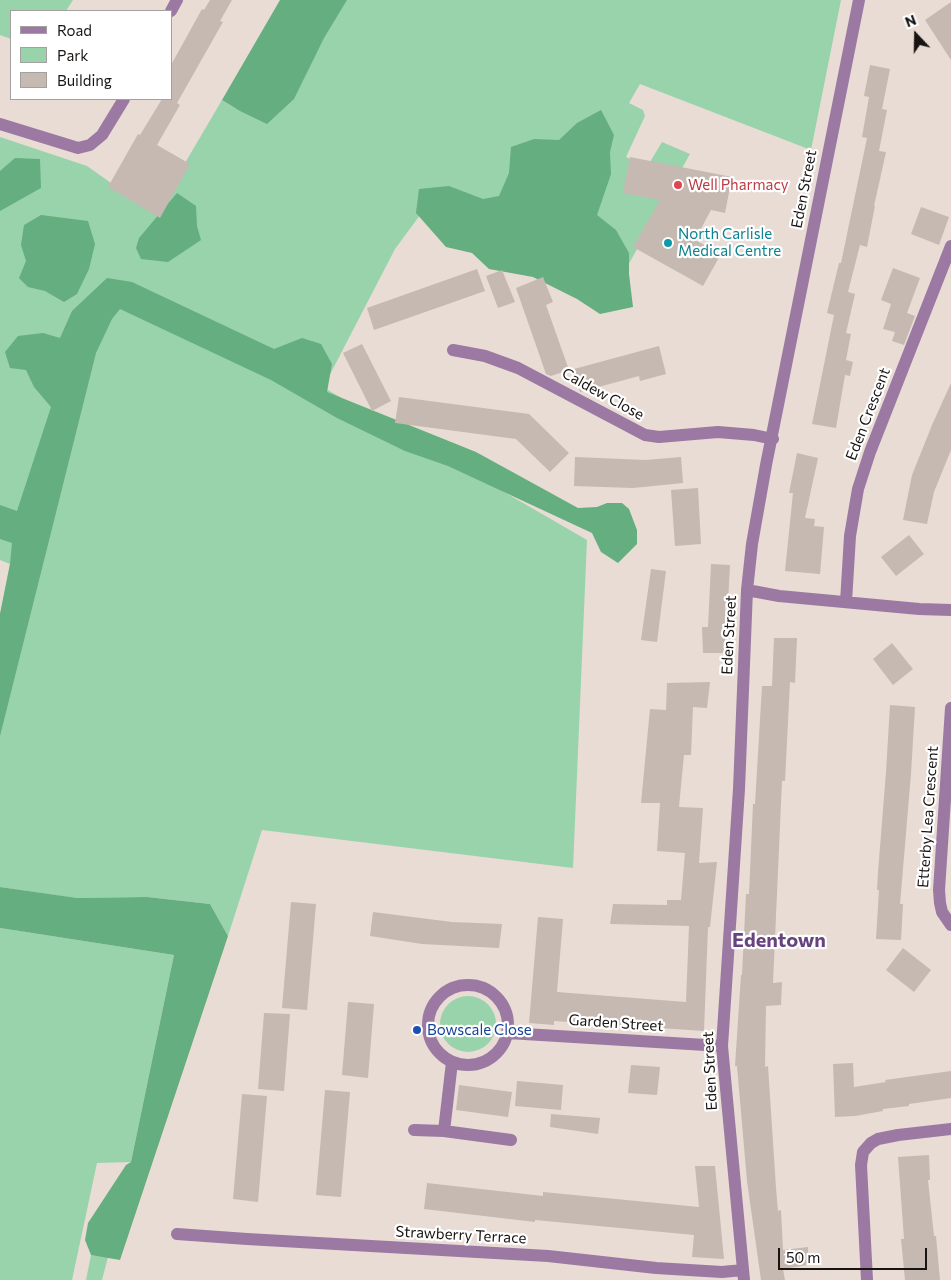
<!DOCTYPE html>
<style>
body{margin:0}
#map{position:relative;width:951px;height:1280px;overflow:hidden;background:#e8dcd5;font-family:Commissioner,sans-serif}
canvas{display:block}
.legend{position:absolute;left:10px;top:10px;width:162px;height:90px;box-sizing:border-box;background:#fff;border:1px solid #a3a1a0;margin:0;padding:6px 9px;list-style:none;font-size:15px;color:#181412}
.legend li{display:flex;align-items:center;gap:10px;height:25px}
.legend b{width:25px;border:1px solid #a3a1a0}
.north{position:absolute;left:891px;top:10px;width:50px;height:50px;-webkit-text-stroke:4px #fff;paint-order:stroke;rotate:339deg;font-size:14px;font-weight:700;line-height:20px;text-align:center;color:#181412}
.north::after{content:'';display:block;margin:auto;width:18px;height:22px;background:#181412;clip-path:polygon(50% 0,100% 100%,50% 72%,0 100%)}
.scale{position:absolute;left:778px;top:1248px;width:149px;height:22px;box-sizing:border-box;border:2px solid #181412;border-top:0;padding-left:6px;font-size:15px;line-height:18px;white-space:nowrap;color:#181412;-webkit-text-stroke:4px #fff;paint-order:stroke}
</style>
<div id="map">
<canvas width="951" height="1280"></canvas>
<ul class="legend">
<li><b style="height:6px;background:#9b79a2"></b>Road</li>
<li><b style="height:14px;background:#99d3ac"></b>Park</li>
<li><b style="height:14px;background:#c5b9b2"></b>Building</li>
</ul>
<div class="north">N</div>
<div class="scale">50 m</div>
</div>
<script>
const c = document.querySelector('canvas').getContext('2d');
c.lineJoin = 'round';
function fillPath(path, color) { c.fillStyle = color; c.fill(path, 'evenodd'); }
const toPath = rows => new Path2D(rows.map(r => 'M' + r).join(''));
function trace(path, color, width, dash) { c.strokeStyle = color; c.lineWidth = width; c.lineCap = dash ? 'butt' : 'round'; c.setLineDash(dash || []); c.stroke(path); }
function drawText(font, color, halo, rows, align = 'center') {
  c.font = font + ' Commissioner,sans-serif'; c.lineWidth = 4.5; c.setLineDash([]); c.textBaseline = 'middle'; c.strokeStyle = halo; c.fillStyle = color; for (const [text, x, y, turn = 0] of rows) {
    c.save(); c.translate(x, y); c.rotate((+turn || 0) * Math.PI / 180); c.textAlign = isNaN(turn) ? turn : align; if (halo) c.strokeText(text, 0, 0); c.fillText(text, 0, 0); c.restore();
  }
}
fillPath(toPath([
 [0,0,73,0,66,11,11,11,11,39,0,35],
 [302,0,841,0,811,150,640,84,629,103,643,110,645,116,626,157,647,167,662,142,690,154,622,276,429,203,395,249,324,386,321,386,587,540,573,868,262,830,228,936,210,904,147,897,75,898,0,887,0,614,10,564,0,560,0,137,87,166,155,214,222,100,235,108],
 [0,928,174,955,131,1162,97,1163,72,1280,0,1280],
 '440 1024a28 28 0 1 1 56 0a28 28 0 1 1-56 0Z',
 [91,1255,108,1257,102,1280,86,1280]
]), '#99d3ac');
fillPath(toPath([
 [280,0,347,0,324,38,294,99,267,124,240,111,222,100],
 [601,110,614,135,610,152,611,174,597,215,616,230,629,253,629,274,633,307,600,314,577,299,533,277,489,269,472,253,446,247,416,213,419,189,449,186,483,199,499,196,509,173,511,147,534,139,559,140,577,123],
 [15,158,40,159,41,188,0,211,0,171],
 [177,193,196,206,197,226,201,240,168,262,141,259,136,248,139,238],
 [41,215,88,221,95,244,89,269,77,294,64,302,45,291,28,287,19,278,26,261,21,245,24,225],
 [107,278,132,282,274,349,302,338,321,344,332,364,327,392,476,452,578,508,597,507,607,503,622,503,629,509,637,530,637,544,618,563,601,552,592,533,448,466,405,451,337,418,271,380,120,309,112,319,96,353,0,736,0,614,10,564,12,543,0,539,0,505,17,511,51,407,34,387,26,370,10,368,5,352,18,336,43,333,60,338,72,311],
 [0,887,77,898,147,897,210,904,228,936,120,1260,91,1255,85,1240,88,1223,126,1165,131,1162,174,955,0,928]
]), '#64ae7f');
fillPath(toPath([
 [210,0,232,0,220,21,223,22,177,103,180,105,157,145,190,164,160,218,108,187,138,134,140,135,162,99,171,99,171,65,202,9,204,10],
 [951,2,951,60,925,20],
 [870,65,890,69,882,109,887,110,879,151,886,152,874,206,875,206,867,247,860,245,848,292,855,294,846,333,851,334,846,360,853,362,850,376,845,375,836,428,812,424,834,315,827,313,839,263,841,263,867,138,862,137,869,97,864,96],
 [630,157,732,177,725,213,711,210,695,240,721,254,703,286,633,247,660,200,623,193],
 [921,207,949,217,939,245,911,234],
 [893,268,920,278,907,313,915,316,904,345,892,341,895,332,883,329,891,304,881,300],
 [477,269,485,291,374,330,367,308],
 [502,270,515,302,498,308,486,276],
 [543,277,553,302,546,305,569,370,551,376,546,374,516,288],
 [362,344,391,401,372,411,343,353],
 [659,346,666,374,640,381,639,376,580,392,574,369],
 [951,383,951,450,934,492,927,524,903,520,912,475,932,425],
 [399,397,529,414,569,453,550,472,516,439,395,423],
 [797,453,818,458,805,518,815,519,814,526,824,527,820,574,785,571,793,493,789,493],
 [575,457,646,460,681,457,683,483,633,488,574,486],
 [698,488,701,544,675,546,671,490],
 [909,535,924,554,896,576,881,557],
 [711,564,730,565,728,603,725,603,725,653,703,653,702,627,708,627],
 [651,569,666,571,657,642,641,640],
 [774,638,797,638,795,683,790,682,785,781,782,781,773,983,782,982,781,1005,766,1006,765,1067,768,1066,776,1188,778,1211,781,1210,783,1250,808,1247,808,1265,783,1269,785,1280,761,1280,747,1181,737,1066,735,1066,741,975,742,975,746,894,749,894,753,804,755,804,762,686,772,686],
 [892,643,913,669,893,685,873,659],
 [710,682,707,708,693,707,691,755,684,755,679,807,703,808,699,863,717,862,710,927,708,927,704,1031,554,1021,554,1025,529,1023,538,917,563,919,557,992,686,1002,689,926,610,924,613,904,667,905,667,900,681,900,685,853,657,851,660,803,641,803,650,709,666,710,667,683],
 [890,705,915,707,911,774,900,904,903,904,901,940,876,939,879,890,877,890,878,872,886,772],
 [291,902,316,904,307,1010,282,1008],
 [373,912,452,922,502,924,499,948,422,944,370,936],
 [903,948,931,970,914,992,886,970],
 [348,1002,374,1004,368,1078,342,1075],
 [264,1013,290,1014,284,1091,258,1089],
 [853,1063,854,1087,886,1082,885,1080,951,1071,951,1098,909,1104,909,1106,883,1109,883,1111,855,1116,835,1117,833,1064],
 [631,1065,660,1067,657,1095,628,1093],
 [517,1081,563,1085,561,1110,515,1106],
 [459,1085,512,1092,508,1117,456,1110],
 [325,1090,350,1092,341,1197,316,1195],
 [242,1094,267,1096,258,1202,233,1199],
 [551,1114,600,1118,598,1134,550,1127],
 [929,1155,930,1180,928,1180,934,1236,936,1236,940,1280,905,1280,901,1239,904,1239,898,1157],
 [695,1166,715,1166,724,1259,692,1257,694,1235,535,1220,535,1222,424,1209,427,1183,543,1196,543,1192,699,1207]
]), '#c5b9b2');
trace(toPath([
 [171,11,177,0],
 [0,124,78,148,90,145,102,135,124,99],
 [453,350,485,356,518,368,645,435,659,437,718,432,754,435,773,439],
 [747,590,779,596,919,609,951,610],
 [846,602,850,536,858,489,870,452,951,246],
 [951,708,939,890,940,903,942,912,951,925],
 '428 1025a40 40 0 1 1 80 0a40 40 0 1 1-80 0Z',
 [508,1033,722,1046],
 [414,1130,444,1131,511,1140],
 [444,1131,452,1062],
 [177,1234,247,1239,548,1256,656,1268,722,1272,743,1270],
 [744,1280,722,1046,739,789,747,590,752,544,766,465,859,0],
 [867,1280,861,1165,863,1152,871,1143,878,1139,898,1135,951,1129]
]), '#9b79a2', 12);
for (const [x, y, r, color] of [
 [678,185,5,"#e0444e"],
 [668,243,5,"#0f9aa8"],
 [417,1030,5,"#1a4fb4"]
]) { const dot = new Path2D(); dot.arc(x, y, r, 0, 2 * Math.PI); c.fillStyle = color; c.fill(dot); trace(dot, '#fff', 2); }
drawText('15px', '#be3a42', '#fff', [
 ["Well Pharmacy",688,185]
], 'left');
drawText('15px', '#181412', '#fff', [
 ["Eden Street",804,189,-79],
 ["Caldew Close",603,394,29],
 ["Eden Crescent",868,414,-69],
 ["Eden Street",729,635,-87],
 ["Etterby Lea Crescent",928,817,-86],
 ["Garden Street",616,1023,4],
 ["Eden Street",710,1071,-93],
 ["Strawberry Terrace",461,1235,3]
]);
drawText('15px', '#0d838f', '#fff', [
 ["North Carlisle",678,234],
 ["Medical Centre",678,251]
], 'left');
drawText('15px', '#164399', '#fff', [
 ["Bowscale Close",427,1030]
], 'left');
drawText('bold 20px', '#68447e', '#fff', [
 ["Edentown",779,940]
]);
</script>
